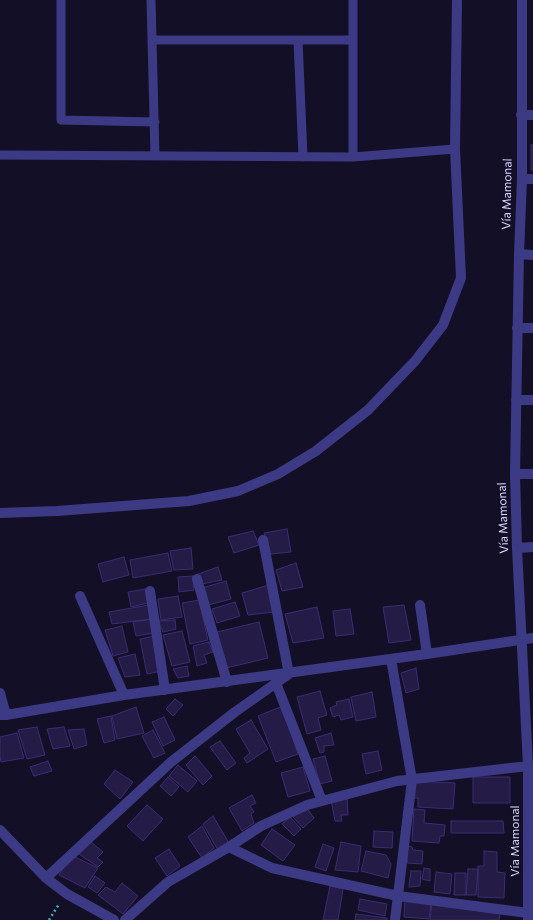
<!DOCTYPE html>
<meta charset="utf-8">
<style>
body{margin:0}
canvas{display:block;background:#130f26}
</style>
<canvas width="533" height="920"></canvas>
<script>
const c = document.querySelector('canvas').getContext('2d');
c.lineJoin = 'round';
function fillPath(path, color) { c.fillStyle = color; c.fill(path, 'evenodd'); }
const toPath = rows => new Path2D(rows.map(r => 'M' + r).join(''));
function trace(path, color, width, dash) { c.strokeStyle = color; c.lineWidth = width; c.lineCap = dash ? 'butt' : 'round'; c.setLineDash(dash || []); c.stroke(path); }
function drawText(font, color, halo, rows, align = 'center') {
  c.font = font + ' Commissioner,sans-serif'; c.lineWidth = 4; c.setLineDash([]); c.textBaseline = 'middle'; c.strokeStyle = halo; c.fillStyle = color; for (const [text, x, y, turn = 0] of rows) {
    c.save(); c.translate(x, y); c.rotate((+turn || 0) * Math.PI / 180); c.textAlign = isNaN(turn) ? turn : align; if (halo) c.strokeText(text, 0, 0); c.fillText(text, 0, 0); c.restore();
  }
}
const building = toPath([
 [531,145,533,145,533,171,531,170,531,145],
 [287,529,291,552,271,554,264,533,287,529],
 [253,531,259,545,234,553,228,537,253,531],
 [191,548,193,569,174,570,170,551,191,548],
 [168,553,172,571,133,578,130,560,168,553],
 [124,557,129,575,103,582,98,564,124,557],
 [296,563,303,587,282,591,276,570,296,563],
 [218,567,222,580,202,584,195,575,218,567],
 [193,576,194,590,179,592,178,577,193,576],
 [226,581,231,599,208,605,202,588,226,581],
 [269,585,274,612,248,615,242,593,269,585],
 [146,589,148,603,131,607,128,592,146,589],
 [178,596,182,617,161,620,158,599,178,596],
 [199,600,208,640,190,644,182,603,199,600],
 [235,602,240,616,217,623,212,609,235,602],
 [149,605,152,619,112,624,109,612,149,605],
 [404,605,411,640,389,643,383,607,404,605],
 [317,607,324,638,293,643,285,614,317,607],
 [350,609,354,634,336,636,333,611,350,609],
 [152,619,154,633,136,636,133,622,152,619],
 [175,620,176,629,163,632,158,621,175,620],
 [259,622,268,658,226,668,217,632,259,622],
 [122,626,128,652,113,656,105,630,122,626],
 [182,631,190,662,172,666,163,635,182,631],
 [154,636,161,671,147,674,140,639,154,636],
 [209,642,213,652,204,655,207,663,197,666,193,646,209,642],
 [135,654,140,675,125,677,118,658,135,654],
 [187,666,189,676,178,678,173,669,187,666],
 [416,668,419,689,406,693,401,673,416,668],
 [320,691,327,715,318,718,321,730,307,734,297,697,320,691],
 [372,692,376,717,356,721,351,697,372,692],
 [175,699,183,705,173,716,166,709,175,699],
 [349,699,353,717,341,720,339,715,333,717,330,708,337,705,336,702,349,699],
 [283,706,298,754,276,762,258,716,283,706],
 [136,707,144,733,117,739,112,716,136,707],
 [111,716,115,740,104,743,97,719,111,716],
 [164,717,175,740,163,746,152,722,164,717],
 [251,720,268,749,247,763,244,758,250,753,236,729,251,720],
 [37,727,45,755,27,759,18,730,37,727],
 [64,727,70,746,53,749,47,729,64,727],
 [84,729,87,745,74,749,68,730,84,729],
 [153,730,165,753,154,758,142,736,153,730],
 [17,733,24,758,1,762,0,757,0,737,17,733],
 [331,733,334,745,324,746,324,752,320,753,315,738,331,733],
 [220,741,236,763,227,770,210,747,220,741],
 [378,751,382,770,366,774,362,754,378,751],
 [195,756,212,776,203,785,186,765,195,756],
 [325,756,332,781,320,784,313,759,325,756],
 [48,761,52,771,34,776,30,767,48,761],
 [178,765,197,781,188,792,169,776,178,765],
 [303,767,310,791,288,797,281,773,303,767],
 [115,770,133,782,120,799,104,784,115,770],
 [168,777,179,787,171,796,160,786,168,777],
 [473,777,510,777,510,803,473,803,473,777],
 [415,781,455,783,453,809,418,807,418,798,414,798,415,781],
 [252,795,256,803,250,806,254,812,251,814,254,823,242,831,229,808,252,795],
 [347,796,348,815,341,815,342,821,335,821,331,800,347,796],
 [147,805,163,819,143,841,127,826,147,805],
 [306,807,314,818,303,828,293,817,306,807],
 [414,809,425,810,424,823,445,825,444,836,440,836,439,843,412,841,414,809],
 [213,816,229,843,218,850,203,824,213,816],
 [290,817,301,829,294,836,282,824,290,817],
 [451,821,503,821,504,833,451,833,451,821],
 [202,826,214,848,202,858,188,837,202,826],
 [272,829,295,845,283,861,261,845,272,829],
 [374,831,393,832,392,848,373,847,374,831],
 [91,842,103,852,97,858,103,862,98,867,79,854,91,842],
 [341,842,361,846,358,872,335,870,341,842],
 [323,844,334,848,326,871,315,867,323,844],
 [408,846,412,847,413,850,423,851,422,864,407,863,408,846],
 [169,849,180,866,167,876,155,858,169,849],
 [366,851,386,855,391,864,388,878,361,871,366,851],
 [484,851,497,852,497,872,505,873,504,898,478,897,478,866,484,866,484,851],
 [71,855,98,868,85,888,59,875,71,855],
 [424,868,430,869,430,881,422,879,424,868],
 [468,869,478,869,476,895,466,895,468,869],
 [411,871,421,871,420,886,409,887,411,871],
 [436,872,452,874,450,894,434,892,436,872],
 [455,873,466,873,466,895,454,895,455,873],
 [95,876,105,883,97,893,88,887,95,876],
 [122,883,138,896,123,914,98,895,106,887,115,892,122,883],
 [330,886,343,889,338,920,323,920,330,886],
 [360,899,387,904,385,916,358,910,360,899],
 [405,901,431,904,429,919,404,917,405,901],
 [432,904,500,914,499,920,430,920,432,904],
 [356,914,387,918,387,920,355,920,356,914]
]);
fillPath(building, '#241b47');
trace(building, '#3b2d73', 1);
trace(toPath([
 [49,920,59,904]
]), '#2fb8b0', 2.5, [2, 3]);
trace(toPath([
 [61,0,61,120,155,122],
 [151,0,155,156],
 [152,40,353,40],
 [298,40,303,157],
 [0,155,353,157,455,149],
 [353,157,353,0]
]), '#3d3a85', 9);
trace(toPath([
 [522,0,522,179,519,254,515,474,517,548,528,766,528,920],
 [521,115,533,115],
 [522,179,533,179],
 [519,254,533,255],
 [517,328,533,328],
 [516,400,533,400],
 [515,474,533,474],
 [0,513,57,511,189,501,238,491,278,474,316,451,368,410,415,361,443,325,461,278,455,149,457,0],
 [517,548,533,547],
 [197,579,227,682],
 [150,591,165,690],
 [80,596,124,695],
 [420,605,427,654],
 [391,659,412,780,395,920],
 [276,683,322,801],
 [0,693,6,715],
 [0,715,6,715,124,695,427,654,533,638],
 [0,830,46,878,67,894,114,920],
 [229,847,272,868,398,896,528,913],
 [46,878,171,762,235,712,289,674,263,540],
 [125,920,168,882,229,847,261,826,307,805,397,781,528,766]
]), '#3d3a85', 10);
drawText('12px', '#d9d4ff', '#130f26', [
 ["Vía Mamonal",507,194,-89],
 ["Vía Mamonal",503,518,-92],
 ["Vía Mamonal",515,841,-90]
]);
</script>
